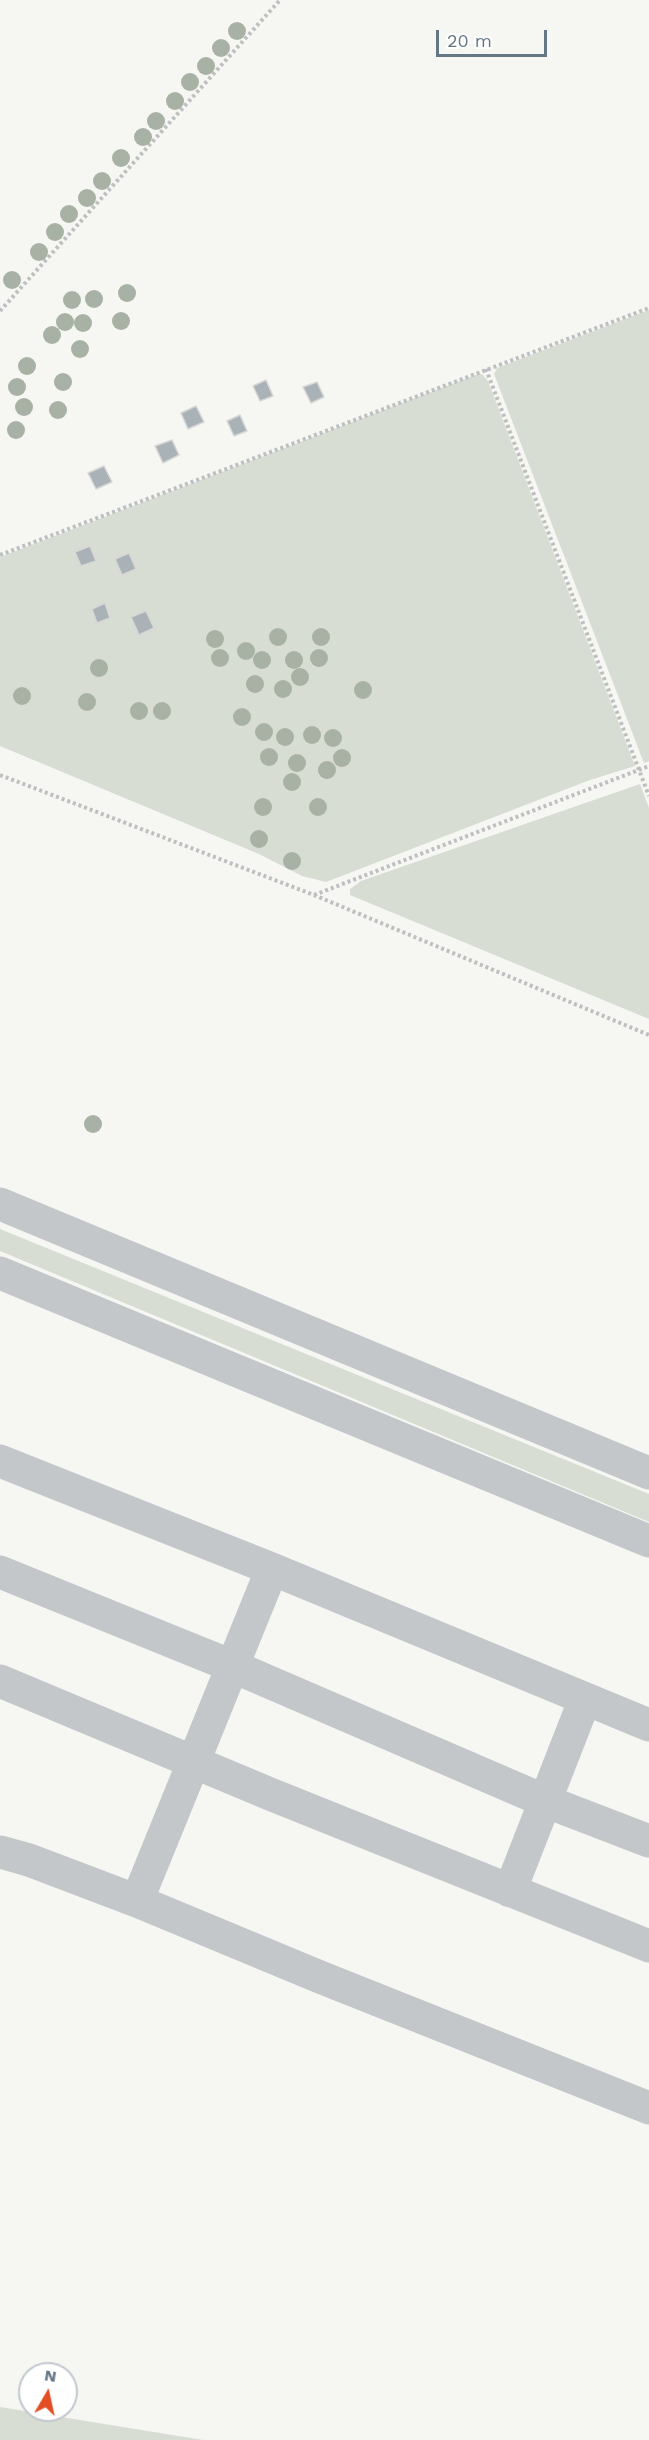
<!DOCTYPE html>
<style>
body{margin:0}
#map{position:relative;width:649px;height:2440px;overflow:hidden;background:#f6f6f2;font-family:"Work Sans",sans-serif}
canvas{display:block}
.north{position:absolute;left:18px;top:2362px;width:60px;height:60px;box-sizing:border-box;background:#fff;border:2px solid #c1c8ce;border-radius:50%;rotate:9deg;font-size:16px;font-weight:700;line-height:24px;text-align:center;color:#657684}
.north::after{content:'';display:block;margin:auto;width:21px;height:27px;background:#e34e25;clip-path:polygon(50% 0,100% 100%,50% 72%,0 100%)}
.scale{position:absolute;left:436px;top:30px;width:111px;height:27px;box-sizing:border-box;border:3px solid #657684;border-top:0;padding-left:8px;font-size:18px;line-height:21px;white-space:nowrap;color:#657684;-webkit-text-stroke:4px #fff;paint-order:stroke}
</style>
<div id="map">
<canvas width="649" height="2440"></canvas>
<div class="north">N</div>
<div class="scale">20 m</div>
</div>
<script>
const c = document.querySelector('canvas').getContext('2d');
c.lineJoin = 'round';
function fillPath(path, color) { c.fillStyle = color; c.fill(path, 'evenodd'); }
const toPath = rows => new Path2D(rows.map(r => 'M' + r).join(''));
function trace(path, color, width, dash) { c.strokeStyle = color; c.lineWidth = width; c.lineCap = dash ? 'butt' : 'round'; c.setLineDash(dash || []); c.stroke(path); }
fillPath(toPath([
 [649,310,649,761,644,763,494,374,497,368],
 [478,374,482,374,488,381,635,766,590,780,326,882,302,876,259,854,0,746,0,557],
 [640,784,649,808,649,1019,350,895,350,889,361,881],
 [0,1229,649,1494,649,1522,0,1251],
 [0,2407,203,2440,0,2440]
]), '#d7ddd3');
const building = toPath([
 [266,380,273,396,260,401,253,386,266,380],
 [317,382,324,397,311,403,303,387,317,382],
 [196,406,204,422,188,429,181,413,196,406],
 [240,415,247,431,234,436,227,421,240,415],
 [172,440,179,455,163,463,155,446,172,440],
 [104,466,112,482,96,489,88,473,104,466],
 [90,546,96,561,81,566,75,552,90,546],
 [129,553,136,569,122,575,115,559,129,553],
 [105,603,110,618,97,623,92,609,105,603],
 [146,611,154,628,139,635,131,617,146,611]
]);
fillPath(building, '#a9b2b7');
trace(building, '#d7d7d5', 1.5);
trace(toPath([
 [0,311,280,0],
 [486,369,649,796],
 [0,555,649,308],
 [0,775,314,895,649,1035],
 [314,895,649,766]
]), '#bdbfc1', 4, [3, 3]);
trace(toPath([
 [0,1204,649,1473],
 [0,1273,649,1541],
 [0,1461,272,1569,649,1725],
 [0,1572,232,1666,545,1801,649,1841],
 [0,1681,270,1794,649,1946],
 [0,1852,29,1860,137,1901,320,1977,649,2108],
 [510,1891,585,1699],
 [137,1901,272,1569]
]), '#c3c7ca', 33);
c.fillStyle = '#a8b2a4';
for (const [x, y] of [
 [237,31],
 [221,48],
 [206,66],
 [190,82],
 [175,101],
 [156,121],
 [143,137],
 [121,158],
 [102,181],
 [87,198],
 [69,214],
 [55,232],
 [39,252],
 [12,280],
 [127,293],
 [94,299],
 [72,300],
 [121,321],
 [65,322],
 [83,323],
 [52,335],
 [80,349],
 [27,366],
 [63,382],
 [17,387],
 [24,407],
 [58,410],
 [16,430],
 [278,637],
 [321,637],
 [215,639],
 [246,651],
 [220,658],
 [319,658],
 [262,660],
 [294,660],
 [99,668],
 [300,677],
 [255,684],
 [283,689],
 [363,690],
 [22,696],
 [87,702],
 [139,711],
 [162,711],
 [242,717],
 [264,732],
 [312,735],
 [285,737],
 [333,738],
 [269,757],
 [342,758],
 [297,763],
 [327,770],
 [292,782],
 [263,807],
 [318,807],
 [259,839],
 [292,861],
 [93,1124]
]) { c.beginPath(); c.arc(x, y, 9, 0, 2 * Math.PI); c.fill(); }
</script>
